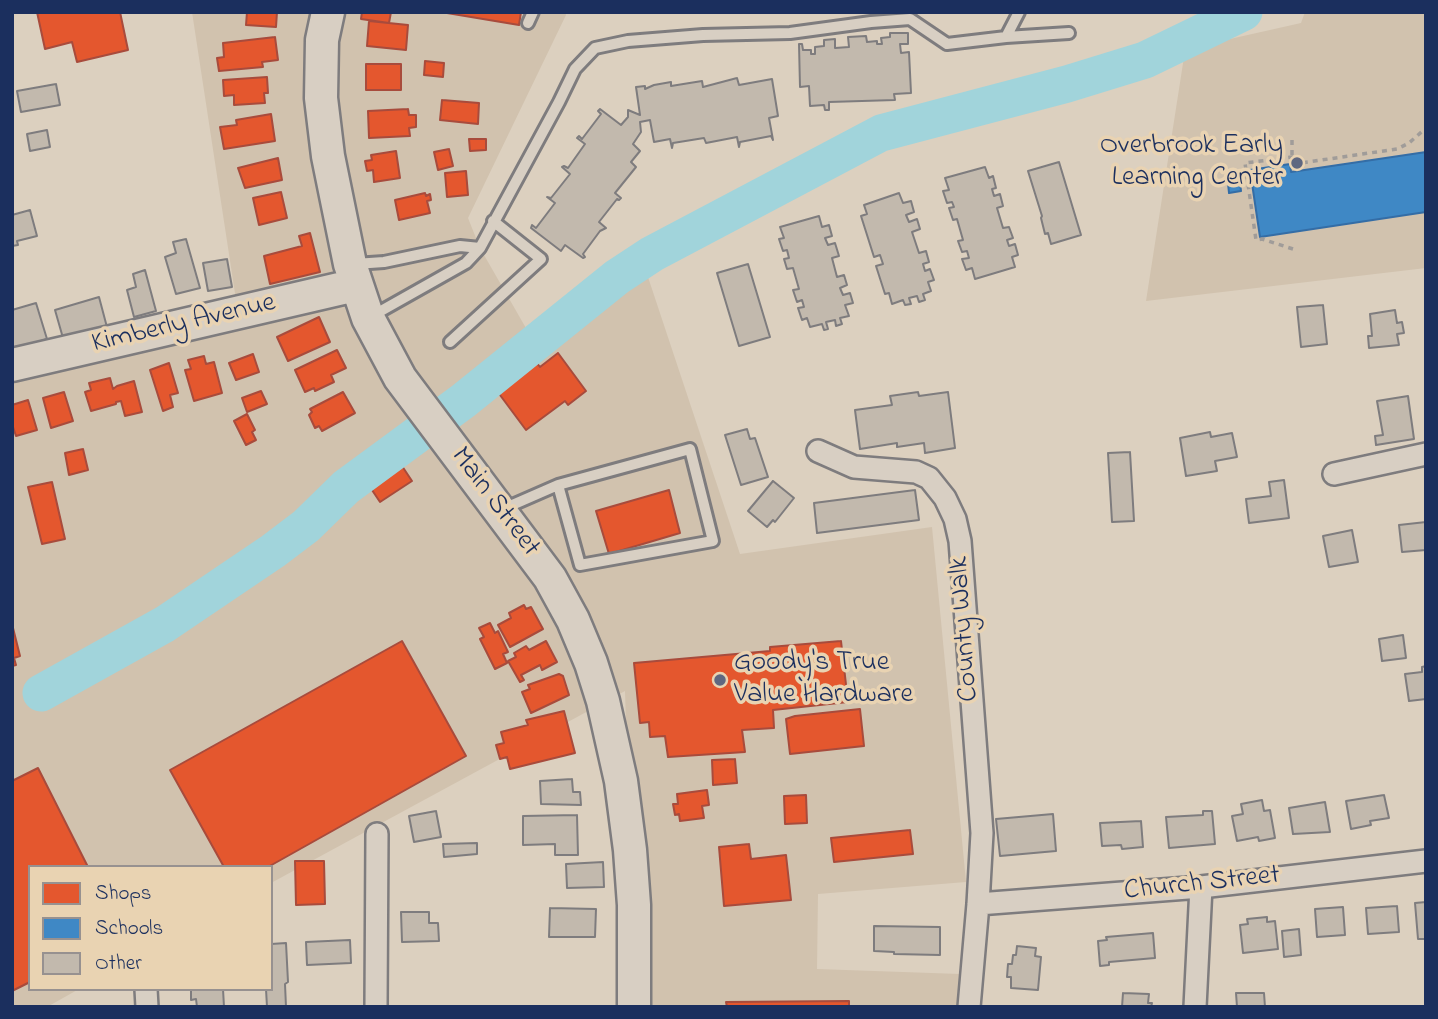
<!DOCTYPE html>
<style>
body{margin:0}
#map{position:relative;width:1438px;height:1019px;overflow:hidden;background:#dcd0bf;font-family:"Indie Flower",sans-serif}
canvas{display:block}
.frame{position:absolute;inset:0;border:14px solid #1b2f5e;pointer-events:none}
.legend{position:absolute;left:28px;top:865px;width:245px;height:126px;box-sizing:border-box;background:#e9d3b2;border:2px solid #979190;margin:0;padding:9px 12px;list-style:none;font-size:21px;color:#1b2f5e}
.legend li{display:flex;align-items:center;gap:14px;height:35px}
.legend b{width:35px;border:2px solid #979190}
</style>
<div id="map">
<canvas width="1438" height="1019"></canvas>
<div class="frame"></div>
<ul class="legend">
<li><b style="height:19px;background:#e4572e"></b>Shops</li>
<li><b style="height:19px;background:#3f88c5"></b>Schools</li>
<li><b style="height:19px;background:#c2b9ad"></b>Other</li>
</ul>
</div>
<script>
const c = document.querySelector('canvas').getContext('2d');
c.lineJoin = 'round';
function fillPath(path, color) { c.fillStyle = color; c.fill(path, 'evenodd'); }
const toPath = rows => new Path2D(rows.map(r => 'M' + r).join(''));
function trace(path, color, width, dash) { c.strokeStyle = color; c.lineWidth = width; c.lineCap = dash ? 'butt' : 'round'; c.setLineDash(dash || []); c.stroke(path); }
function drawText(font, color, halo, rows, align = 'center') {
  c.font = font + ' "Indie Flower",sans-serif'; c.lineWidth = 7; c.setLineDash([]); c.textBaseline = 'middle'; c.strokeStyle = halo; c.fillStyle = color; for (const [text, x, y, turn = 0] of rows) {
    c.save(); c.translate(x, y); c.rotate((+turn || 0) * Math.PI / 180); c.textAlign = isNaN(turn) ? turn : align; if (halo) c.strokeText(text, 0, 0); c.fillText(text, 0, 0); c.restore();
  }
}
fillPath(toPath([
 [192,12,565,12,566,15,468,218,480,248,542,356,645,268,740,554,932,527,966,882,818,894,817,969,960,974,956,1007,635,1007,625,691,271,883,271,867,30,867,30,989,79,989,47,1007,12,1007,12,365,238,313],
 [1305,12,1426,12,1426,268,1146,301,1184,57,1221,41,1301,23]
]), '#d1c2ae');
const shops = toPath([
 [37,12,120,12,128,50,77,62,72,42,45,49,37,12],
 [247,12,277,12,276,27,246,25,247,12],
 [362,12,391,12,389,23,361,19,362,12],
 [441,12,521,12,519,25,441,12],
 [369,21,408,25,406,50,367,46,369,21],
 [275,37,278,60,262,62,263,67,219,71,217,58,224,57,223,43,275,37],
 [425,61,444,63,443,77,424,75,425,61],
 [366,64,401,64,401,90,366,90,366,64],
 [267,77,268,93,264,93,265,103,234,105,234,95,224,96,223,80,267,77],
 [442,100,479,103,478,124,440,120,442,100],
 [408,109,409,115,416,115,416,127,409,128,410,136,369,138,368,111,408,109],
 [271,114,275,141,224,149,220,127,237,125,236,120,271,114],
 [469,139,486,139,486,150,470,151,469,139],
 [449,149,453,166,438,170,434,152,449,149],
 [396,151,400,178,374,182,373,170,367,171,365,161,372,160,371,155,396,151],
 [278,158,282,180,245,188,238,168,278,158],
 [466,171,468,195,447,197,445,173,466,171],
 [281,192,287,218,259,225,253,198,281,192],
 [425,193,426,196,430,194,431,200,427,201,430,213,399,220,395,200,425,193],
 [310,233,320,272,270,284,264,256,302,246,299,236,310,233],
 [319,317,330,342,288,361,277,337,319,317],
 [337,350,346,368,331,375,334,382,315,391,314,388,305,392,295,370,337,350],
 [558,353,586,391,568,405,565,401,526,430,497,391,536,362,540,367,558,353],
 [253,354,259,372,236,380,229,363,253,354],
 [204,356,206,364,214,362,222,393,194,401,185,370,191,369,188,360,204,356],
 [169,363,178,393,170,395,173,407,163,411,150,370,169,363],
 [110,378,113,389,117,386,134,381,142,412,125,416,121,401,116,402,116,404,91,411,85,392,91,390,89,383,110,378],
 [261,391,267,404,247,412,242,398,261,391],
 [64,392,73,421,51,428,43,398,64,392],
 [343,392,355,413,322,431,319,426,315,428,309,415,312,412,310,409,343,392],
 [28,400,37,430,16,436,12,424,12,405,28,400],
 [247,414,255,430,252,432,256,440,246,445,234,421,247,414],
 [83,449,88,470,69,475,65,453,83,449],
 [400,463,412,481,380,502,368,484,400,463],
 [52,482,65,539,42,544,28,487,52,482],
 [669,490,680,533,609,554,596,511,669,490],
 [524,605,526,609,531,607,543,629,510,647,498,625,511,618,509,613,524,605],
 [490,623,495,633,498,631,508,652,503,654,507,663,495,669,480,639,484,637,479,628,490,623],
 [12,624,20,656,14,658,16,665,12,666,12,624],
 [402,641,466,756,268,867,224,867,170,770,402,641],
 [546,641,557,662,542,670,540,665,521,675,524,680,520,682,508,661,516,657,514,653,526,646,529,650,546,641],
 [841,641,848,702,773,710,774,728,742,730,745,752,668,757,665,736,650,737,649,722,640,723,634,663,770,651,770,647,841,641],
 [559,674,563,676,569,695,531,713,522,692,530,689,528,685,559,674],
 [860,709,864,746,790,754,786,719,795,716,860,709],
 [564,711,575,753,510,769,507,757,500,759,496,745,504,743,501,732,528,725,526,720,564,711],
 [735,759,737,783,713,785,712,760,735,759],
 [38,768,88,867,30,867,30,982,12,991,12,781,38,768],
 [707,790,709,805,702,806,704,818,680,821,679,814,675,815,673,804,678,804,677,794,707,790],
 [806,795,807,823,785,824,784,796,806,795],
 [910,830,913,854,834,862,831,838,910,830],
 [749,844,751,859,786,855,791,900,724,906,719,847,749,844],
 [295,861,324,861,325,904,296,905,295,861],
 [849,1001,849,1007,727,1007,726,1002,849,1001]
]);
fillPath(shops, '#e4572e');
trace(shops, '#a84b3c', 2);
const schools = toPath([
 [1426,152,1426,212,1260,237,1250,170,1290,164,1291,172,1426,152],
 [1239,173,1241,191,1229,193,1227,174,1239,173]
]);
fillPath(schools, '#3f88c5');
trace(schools, '#346da6', 2);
trace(toPath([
 [41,693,165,624,273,551,306,526,346,487,463,401,617,277,652,254,881,133,1067,84,1145,60,1244,12]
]), '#a1d4db', 37);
const building = toPath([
 [890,33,908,33,908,44,900,44,901,53,909,52,911,93,894,94,895,100,829,102,829,110,825,110,824,105,810,106,809,86,800,87,799,44,802,44,803,50,811,50,811,54,815,54,815,47,824,46,824,40,835,39,835,48,849,47,848,37,866,36,867,42,877,41,877,44,882,44,881,38,890,37,890,33],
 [737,78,739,85,772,79,778,116,769,118,773,140,771,136,740,142,739,147,737,137,706,143,704,138,673,143,672,148,670,139,654,142,650,120,640,122,641,132,633,144,640,151,631,162,636,167,615,193,621,198,619,200,617,199,599,222,606,228,600,231,583,254,585,257,583,258,565,245,561,251,531,228,532,225,536,228,555,203,547,197,551,198,570,174,562,167,564,166,568,168,585,144,577,138,579,136,582,139,601,114,598,111,600,109,621,125,628,117,628,110,640,115,636,87,645,86,645,89,654,85,671,82,671,86,702,81,703,87,737,78],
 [56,84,60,105,21,112,17,91,56,84],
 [47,130,50,147,30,151,27,134,47,130],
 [1059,162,1081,235,1051,244,1048,233,1045,234,1041,218,1042,216,1028,171,1059,162],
 [985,167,989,178,993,176,996,188,992,189,994,196,1000,194,1003,206,997,208,1003,228,1009,227,1013,238,1007,240,1009,246,1015,244,1018,255,1012,257,1015,267,975,279,972,268,966,270,962,259,969,258,967,251,962,252,958,241,963,240,957,219,953,220,949,208,954,207,952,202,947,203,943,191,949,190,945,178,985,167],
 [899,193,903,203,911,201,914,212,906,215,909,222,917,219,920,229,912,232,919,253,926,251,929,262,923,264,925,271,930,269,934,280,928,282,931,291,923,294,925,300,919,302,917,296,909,298,911,304,905,305,903,300,892,304,889,293,885,294,876,266,883,264,880,255,874,257,861,216,867,214,864,205,899,193],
 [30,210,37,236,17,241,18,245,12,246,12,215,30,210],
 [819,216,822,227,829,225,832,236,825,238,828,245,835,243,839,256,832,258,837,277,844,275,847,285,840,288,843,295,850,293,853,303,845,305,849,316,840,318,842,324,836,326,835,320,826,322,828,329,824,330,822,324,810,327,807,318,802,320,798,308,804,307,802,300,797,302,793,290,799,289,793,268,787,269,784,259,789,258,787,250,783,251,779,239,784,238,780,227,819,216],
 [186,239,200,288,176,294,165,257,176,253,173,242,186,239],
 [227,259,232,287,208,291,203,263,227,259],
 [748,264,770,337,739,346,717,273,748,264],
 [145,270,156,311,134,317,127,290,136,287,133,274,145,270],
 [99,297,108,331,63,338,55,310,99,297],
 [36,303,47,339,12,350,12,310,36,303],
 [1323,305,1327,344,1301,347,1297,307,1323,305],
 [1395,310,1397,323,1402,322,1404,333,1397,334,1399,345,1369,348,1368,336,1372,336,1370,314,1395,310],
 [918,392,919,396,948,392,955,448,925,453,924,443,897,447,897,443,860,449,855,410,892,405,890,396,918,392],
 [1408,396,1414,439,1376,445,1375,436,1383,435,1377,401,1408,396],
 [747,429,750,439,755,438,768,477,741,485,725,435,747,429],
 [1210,432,1211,437,1232,433,1237,457,1215,461,1217,471,1186,476,1180,438,1210,432],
 [1130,452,1134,521,1112,522,1108,453,1130,452],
 [1284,480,1289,518,1249,523,1246,499,1271,496,1269,482,1284,480],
 [773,481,794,498,775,522,773,520,767,527,748,511,773,481],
 [915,490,919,520,817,533,814,503,915,490],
 [1426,522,1426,550,1402,552,1399,525,1426,522],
 [1352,530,1358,562,1329,567,1323,536,1352,530],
 [1403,635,1406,658,1382,661,1379,639,1403,635],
 [1426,666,1426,699,1409,701,1405,674,1422,672,1422,667,1426,666],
 [572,779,573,792,580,792,581,805,541,804,540,781,572,779],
 [1384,795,1389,818,1370,821,1371,825,1351,829,1346,801,1384,795],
 [1262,800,1264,811,1270,810,1275,838,1259,841,1258,837,1237,841,1232,816,1243,814,1241,804,1262,800],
 [1325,802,1330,832,1293,834,1289,808,1325,802],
 [436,811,441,837,414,842,409,816,436,811],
 [1203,811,1212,811,1215,844,1169,848,1166,817,1203,815,1203,811],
 [1053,814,1056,851,1000,856,996,819,1053,814],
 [577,815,578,855,555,855,555,844,523,845,523,816,577,815],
 [1141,821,1143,847,1122,849,1121,845,1102,846,1100,823,1141,821],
 [477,843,477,854,444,857,443,844,477,843],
 [603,862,604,887,567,888,566,864,603,862],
 [1426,902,1425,939,1418,939,1415,903,1426,902],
 [1397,906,1399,932,1368,934,1366,908,1397,906],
 [1343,907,1345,935,1317,937,1315,909,1343,907],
 [550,908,596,909,595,937,549,937,550,908],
 [401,912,429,912,429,923,438,923,439,941,402,942,401,912],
 [1267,917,1267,922,1275,921,1278,949,1243,953,1240,925,1248,924,1247,919,1267,917],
 [874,926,940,927,940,955,894,954,894,952,874,951,874,926],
 [1299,929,1301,955,1284,957,1282,931,1299,929],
 [1153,933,1155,958,1109,962,1109,965,1100,966,1098,941,1107,940,1106,937,1153,933],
 [350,940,351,963,307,965,306,942,350,940],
 [286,943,288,982,285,984,286,1007,267,1007,266,989,271,989,271,944,286,943],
 [1017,946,1036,948,1035,956,1041,957,1038,990,1011,988,1011,977,1007,977,1008,964,1012,964,1013,955,1016,955,1017,946],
 [191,989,223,989,224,1007,197,1007,196,999,191,1000,191,989],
 [1123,993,1149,994,1148,1003,1152,1003,1151,1007,1122,1007,1123,993],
 [1236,993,1264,993,1265,1007,1237,1007,1236,993]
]);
fillPath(building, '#c2b9ad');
trace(building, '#7e7c7e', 2);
const lane = toPath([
 [528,23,533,12],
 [1006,37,1019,12],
 [355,264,384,262,460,246,480,248],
 [372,316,466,263,480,248,559,102,575,69,595,48,628,41,703,35,790,33,871,22,910,19,947,44,1006,37,1069,33],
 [450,342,541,259,493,221],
 [503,509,558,485,690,449,713,541,580,565,558,485]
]);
const street = toPath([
 [818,451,854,467,916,472,929,478,945,498,955,519,960,541,982,833,978,904,969,1007],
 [1334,474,1426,454],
 [978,904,1201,887,1426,861],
 [146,989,147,1007],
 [376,1007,377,834],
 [1195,1007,1201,887]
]);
const secondary = toPath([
 [328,12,322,40,321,98,328,156,350,264,368,318,400,378,550,578,573,620,591,663,603,701,621,781,630,850,634,905,634,1007],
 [12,365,356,285]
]);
trace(lane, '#7e7c7e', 16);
trace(street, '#7e7c7e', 26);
trace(secondary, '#7e7c7e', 37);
trace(toPath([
 [1292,140,1292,157],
 [1293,249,1262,239,1256,240,1245,163,1292,157,1294,164,1397,149,1409,143,1426,128]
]), '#a09c99', 3.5, [5, 5]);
trace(lane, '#d8cfc3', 10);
trace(street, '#d8cfc3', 21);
trace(secondary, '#d8cfc3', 32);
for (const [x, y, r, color] of [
 [1297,163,7,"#5f6780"],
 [720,680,7,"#5f6780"]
]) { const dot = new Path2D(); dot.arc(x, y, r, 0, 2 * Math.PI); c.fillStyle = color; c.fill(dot); trace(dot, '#e9d3b2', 2.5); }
drawText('28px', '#1b2f5e', '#e9d3b2', [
 ["Overbrook Early",1283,147],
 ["Learning Center",1283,179],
 ["Goody's True",734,664,"left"],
 ["Value Hardware",734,696,"left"]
], 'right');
drawText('28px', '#1b2f5e', '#e9d3b2', [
 ["Kimberly Avenue",184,325,-13],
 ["Main Street",494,503,53],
 ["County Walk",966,629,-94],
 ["Church Street",1202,885,-6]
]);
</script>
